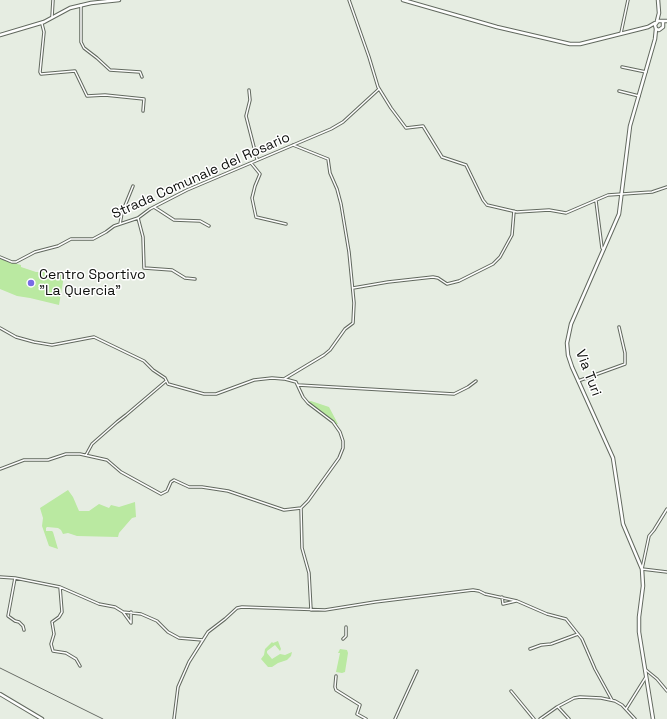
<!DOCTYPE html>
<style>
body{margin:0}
canvas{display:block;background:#e6ede2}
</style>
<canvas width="667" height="719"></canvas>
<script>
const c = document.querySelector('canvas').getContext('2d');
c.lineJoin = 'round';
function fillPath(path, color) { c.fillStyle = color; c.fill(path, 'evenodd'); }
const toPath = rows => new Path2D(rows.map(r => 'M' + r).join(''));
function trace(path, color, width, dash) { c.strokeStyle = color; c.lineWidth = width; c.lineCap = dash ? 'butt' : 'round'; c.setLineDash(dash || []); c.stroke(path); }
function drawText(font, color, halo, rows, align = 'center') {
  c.font = font + ' "Space Grotesk",sans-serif'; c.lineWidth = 3; c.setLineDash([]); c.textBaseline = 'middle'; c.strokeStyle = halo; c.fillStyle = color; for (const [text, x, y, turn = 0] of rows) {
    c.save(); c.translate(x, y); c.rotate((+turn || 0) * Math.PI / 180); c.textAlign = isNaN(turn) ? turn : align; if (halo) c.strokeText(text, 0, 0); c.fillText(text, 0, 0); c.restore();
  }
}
fillPath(toPath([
 [0,259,21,265,21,267,36,272,52,272,64,276,59,305,30,298,17,296,0,289],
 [311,401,329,407,338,424,336,424,307,402],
 [68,490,73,497,79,511,89,511,99,504,109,508,111,505,119,507,135,502,136,517,132,518,119,533,118,537,77,536,68,533,63,534,61,530,58,528,47,527,46,528,46,531,52,531,53,532,58,549,49,546,42,526,43,518,40,508],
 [278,641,281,649,280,651,275,645,267,651,267,653,272,659,280,654,285,655,292,652,291,656,287,660,278,663,272,667,268,667,261,659,264,655,265,649,272,642,273,643],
 [340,649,347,650,348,653,345,672,342,673,336,672,340,653,338,653]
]), '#bae9a1');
const minor = toPath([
 [349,0,369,57,378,87,391,108,406,128,423,126,442,157,466,165,483,200,487,205,517,212,549,210,566,213,608,195,652,192,667,187],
 [81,5,81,42,84,48,97,58,110,70,140,72,142,77],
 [52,17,53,0],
 [42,24,44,32,40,72,41,74,75,71,87,96,105,95,144,99,143,111],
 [621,33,628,0],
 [622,67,646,72],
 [249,90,250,100,246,116,257,159],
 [619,91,639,96],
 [251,163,260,174,255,186,252,198,256,217,286,224],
 [596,201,602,248,604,249],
 [154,207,174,220,200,221,209,226],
 [138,218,143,237,144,268,172,270,185,278,195,279],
 [120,224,122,213,133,186],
 [0,257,12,262,16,262,35,252,58,246,71,239,93,239,106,232,114,226,138,218,150,209,187,190,331,129,343,122,379,89],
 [353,288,388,282,433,277,438,278,447,284,459,281,493,264,500,257,512,235,514,211],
 [0,328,16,337,34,342,52,345,94,337,144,361,153,370,165,378,168,384,204,394,216,394,254,380,272,378,284,379,324,355,330,350,345,329,353,323,354,303,349,252,341,204,337,189,330,173,328,159,293,145],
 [285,379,296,382,303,397,308,403,333,422,340,432,343,441,343,448,339,458,308,501,301,508,302,548,309,573,311,610],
 [578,381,625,364,625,353,619,327],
 [298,385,454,394,468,387,476,381],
 [86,455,92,444,117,422,126,415,166,381],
 [0,469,24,460,48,460,66,454,80,454,107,460,121,472,161,494,167,491,171,482,174,480,189,487,202,487,228,491,284,510,301,508],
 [667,509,654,530,649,536,642,569,667,572],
 [0,577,15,578,60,587,99,604,115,607,123,612,131,623,131,612],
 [15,578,8,616,15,621,19,622,23,626,24,630],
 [60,587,62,612,59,617,52,622,54,634,51,644,53,651,66,653,76,659,80,666],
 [502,597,503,604,516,601],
 [123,612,141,614,157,621,168,632,179,638,203,640],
 [343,639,346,636,346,627],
 [530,649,541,645,551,644,578,634],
 [646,670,657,679,667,691],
 [336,676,335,687,336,690,360,705,357,714,366,719],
 [511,691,534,719],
 [558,707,569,719],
 [626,709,646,677],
 [174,719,178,687,189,662,208,632,225,619,237,608,242,607,325,610,375,602,473,590,479,591,485,594,517,601,547,614,566,619,582,639,595,669,612,700],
 [395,719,417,671],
 [540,719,557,707,574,698,580,697,601,698,615,701,622,705,635,719]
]);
const secondary = toPath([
 [403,0,497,27,570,44,580,44,648,27,655,23],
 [657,21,659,13,658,0],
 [663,21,663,27,659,30,656,29,655,25,658,21,667,21],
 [0,35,44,22,70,8,91,3,119,0],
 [0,694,42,719],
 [653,719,639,632,639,617,643,586,642,569,623,524,613,458,572,367,568,355,567,343,571,324,619,214,630,126,655,39,656,29]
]);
trace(minor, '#62695f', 3.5);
trace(secondary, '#62695f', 4.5);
trace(minor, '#fff', 1.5);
trace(secondary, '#fff', 2.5);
trace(toPath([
 [0,668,103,719]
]), '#696d67', 1);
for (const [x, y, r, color] of [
 [31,283,4,"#796ae5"]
]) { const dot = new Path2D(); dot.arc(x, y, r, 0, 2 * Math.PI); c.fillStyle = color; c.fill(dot); trace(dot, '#fff', 1.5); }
drawText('14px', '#0d0f0c', '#fff', [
 ["Strada Comunale del Rosario",201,176,-24],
 ["Via Turi",588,373,69]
]);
drawText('14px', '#0d0f0c', '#fff', [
 ["Centro Sportivo",39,275],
 ["\"La Quercia\"",39,291]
], 'left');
</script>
